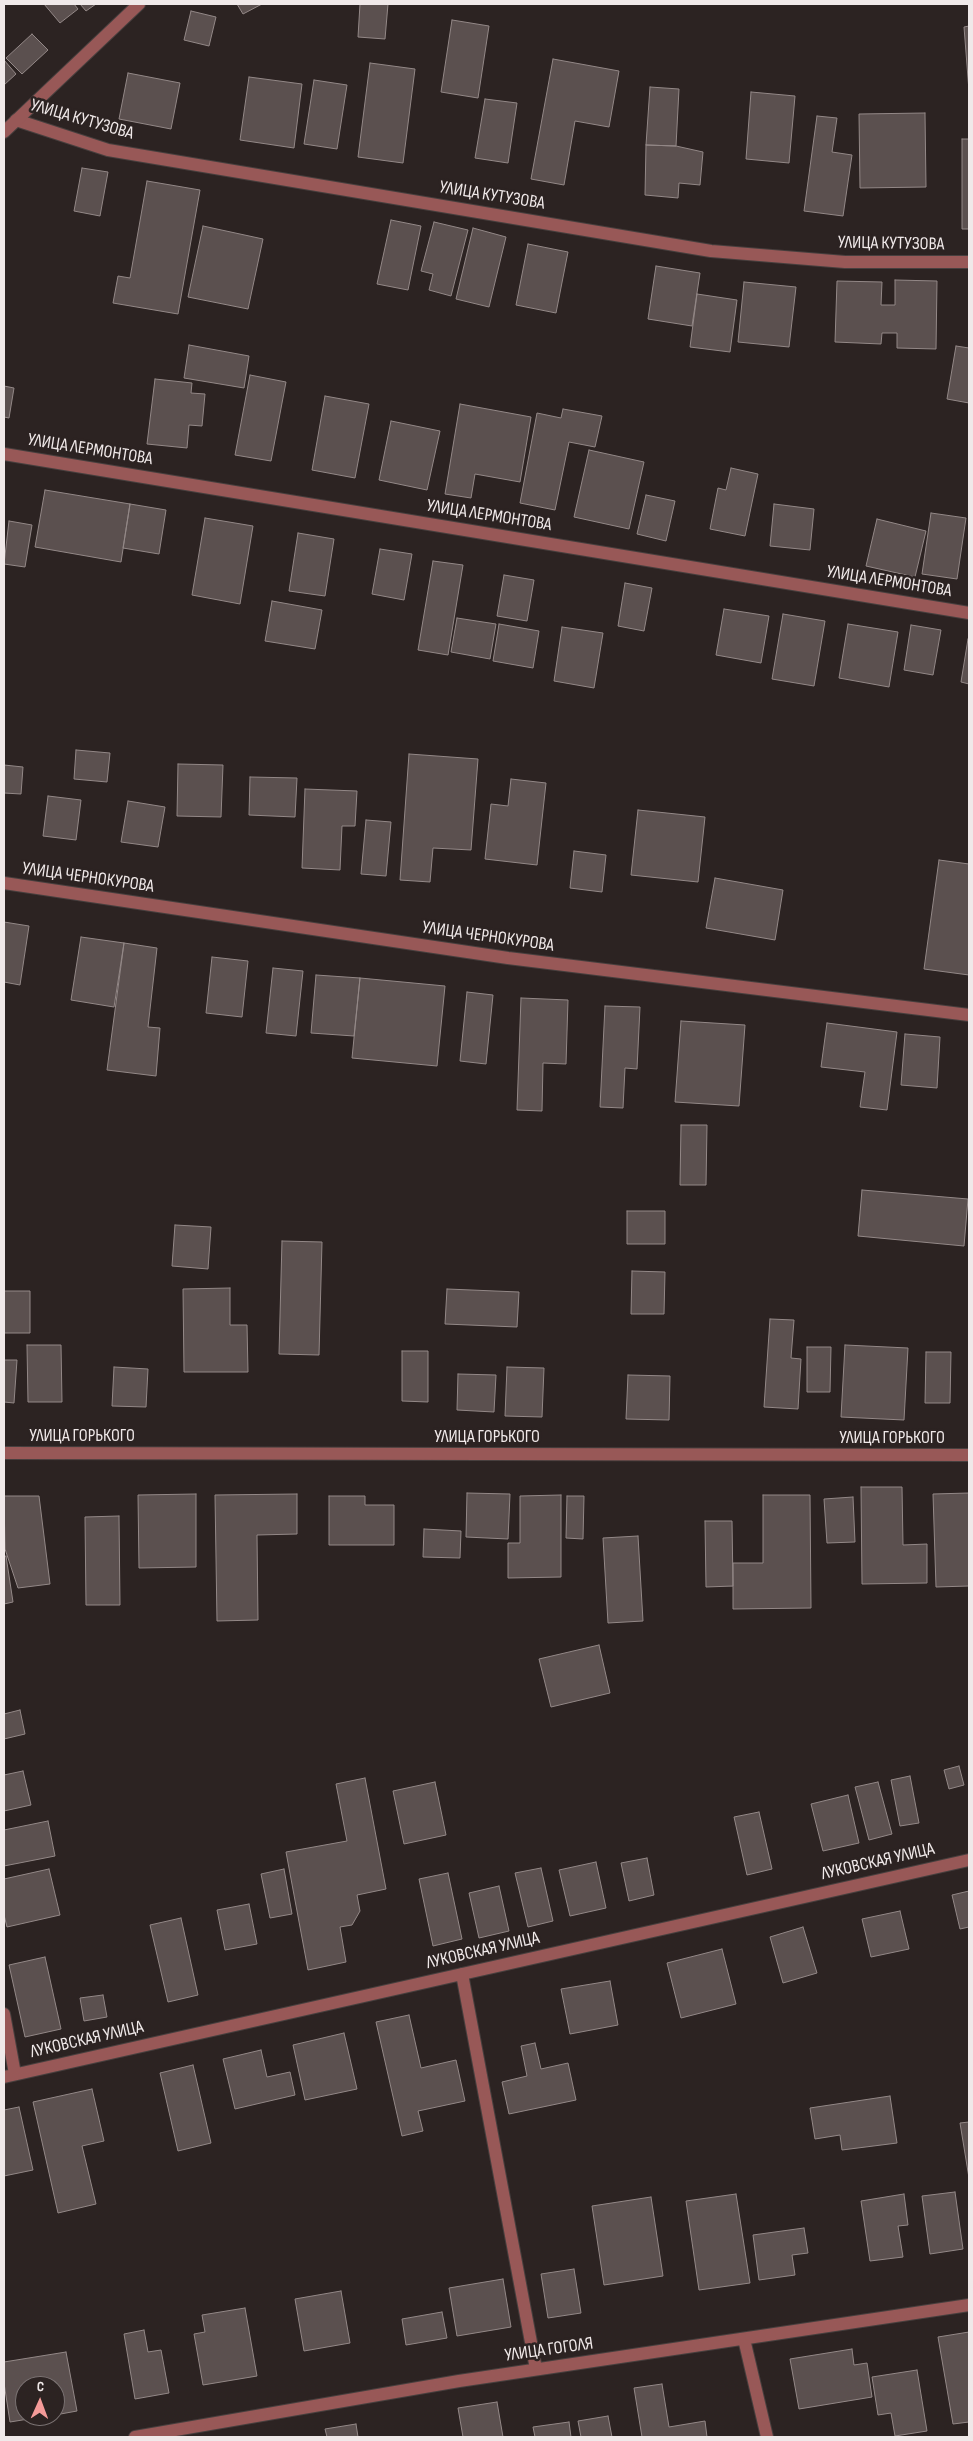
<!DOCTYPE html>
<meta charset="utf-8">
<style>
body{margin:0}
#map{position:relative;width:973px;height:2441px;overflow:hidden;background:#2c2322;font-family:"Sofia Sans Condensed",sans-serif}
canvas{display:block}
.frame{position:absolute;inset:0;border:5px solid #f0e9e9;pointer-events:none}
.north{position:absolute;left:15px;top:2376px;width:50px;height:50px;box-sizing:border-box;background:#2c2322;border:1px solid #7a7272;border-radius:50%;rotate:2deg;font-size:14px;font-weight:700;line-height:20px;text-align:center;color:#f0e9e9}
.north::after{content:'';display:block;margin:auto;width:18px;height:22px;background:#f59b99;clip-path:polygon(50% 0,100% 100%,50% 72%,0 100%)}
</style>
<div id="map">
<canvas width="973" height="2441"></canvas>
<div class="frame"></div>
<div class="north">С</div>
</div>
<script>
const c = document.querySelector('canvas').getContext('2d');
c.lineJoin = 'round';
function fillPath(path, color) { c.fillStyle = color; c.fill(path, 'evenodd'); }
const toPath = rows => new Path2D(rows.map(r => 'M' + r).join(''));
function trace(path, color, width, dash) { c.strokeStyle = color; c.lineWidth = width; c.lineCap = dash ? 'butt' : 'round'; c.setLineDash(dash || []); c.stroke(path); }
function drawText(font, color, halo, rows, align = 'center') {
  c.font = font + ' "Sofia Sans Condensed",sans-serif'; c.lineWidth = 5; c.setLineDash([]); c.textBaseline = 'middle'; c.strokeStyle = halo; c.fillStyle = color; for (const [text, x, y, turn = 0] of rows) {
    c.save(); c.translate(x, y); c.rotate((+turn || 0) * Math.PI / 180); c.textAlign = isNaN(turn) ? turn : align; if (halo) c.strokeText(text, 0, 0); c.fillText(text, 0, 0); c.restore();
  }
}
const building = toPath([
 [44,4,74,4,78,9,60,23,44,4],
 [80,4,96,4,86,11,80,4],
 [237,4,262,4,243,14,237,4],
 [360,4,388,4,385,39,358,37,360,4],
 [191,11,216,17,209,46,184,40,191,11],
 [452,20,489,26,478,98,441,92,452,20],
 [969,26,969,91,964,27,969,26],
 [32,34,48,50,22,74,6,58,32,34],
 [553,59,619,71,609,127,575,121,564,185,531,179,553,59],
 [4,60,16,74,4,85,4,60],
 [370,63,415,69,403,163,358,157,370,63],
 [128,73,180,83,171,129,119,119,128,73],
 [249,77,302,84,294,148,240,140,249,77],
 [314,80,347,85,337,149,304,144,314,80],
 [650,87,679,89,676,146,646,145,650,87],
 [751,92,795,96,789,163,746,159,751,92],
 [485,99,517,103,508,163,475,158,485,99],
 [925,113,926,187,860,188,859,114,925,113],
 [817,116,837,118,832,152,852,155,843,216,804,211,817,116],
 [962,139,969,139,969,229,962,229,962,139],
 [646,145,676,146,703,152,700,185,679,183,678,198,645,195,646,145],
 [82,168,108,172,100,216,74,211,82,168],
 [147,181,200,190,178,314,113,303,118,276,130,278,147,181],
 [391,220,421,226,408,290,377,284,391,220],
 [434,222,468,230,451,296,429,290,433,274,421,271,434,222],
 [203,226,263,239,248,309,188,297,203,226],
 [473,228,506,237,489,307,456,299,473,228],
 [528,244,568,252,556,313,516,305,528,244],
 [656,266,700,273,692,326,648,319,656,266],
 [895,280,937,281,936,349,897,348,897,333,882,333,881,344,835,342,837,281,882,282,881,305,895,305,895,280],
 [744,282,796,287,789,347,738,342,744,282],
 [697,294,737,300,730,352,690,347,697,294],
 [189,345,249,356,244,388,184,378,189,345],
 [956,346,969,348,969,403,947,399,956,346],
 [250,375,286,382,271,461,235,455,250,375],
 [155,379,192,383,191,393,205,394,202,426,189,425,187,448,147,444,155,379],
 [4,386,14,388,9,418,4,417,4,386],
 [325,396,369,404,355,478,312,470,325,396],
 [460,404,531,417,520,482,475,474,471,498,445,494,460,404],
 [563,409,602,416,595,447,569,442,555,510,520,503,537,413,561,418,563,409],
 [391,421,440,431,427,490,379,480,391,421],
 [589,450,644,462,629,529,574,517,589,450],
 [731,468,758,474,745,536,710,529,718,488,726,490,731,468],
 [45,490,130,504,121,562,35,547,45,490],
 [646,495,675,501,666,541,637,534,646,495],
 [130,504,166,510,159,554,123,548,130,504],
 [774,504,814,509,810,550,770,546,774,504],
 [931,513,966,518,957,579,922,574,931,513],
 [205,518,253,526,240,604,192,595,205,518],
 [877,519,926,531,915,577,866,566,877,519],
 [9,521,32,525,25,567,4,564,9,521],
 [298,533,334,539,325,596,289,591,298,533],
 [380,549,412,554,404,600,372,594,380,549],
 [433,561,463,565,448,655,418,650,433,561],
 [504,575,534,580,527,621,497,616,504,575],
 [625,583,652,588,644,631,618,626,625,583],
 [272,601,322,610,315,649,265,641,272,601],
 [724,609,769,616,761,663,716,655,724,609],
 [783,614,825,621,814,686,772,679,783,614],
 [457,618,496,624,490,659,451,652,457,618],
 [499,624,539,631,533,668,493,661,499,624],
 [848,624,898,632,889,687,839,678,848,624],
 [911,625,941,630,933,675,904,670,911,625],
 [562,627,603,633,594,688,554,681,562,627],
 [968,639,969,639,969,684,961,682,968,639],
 [76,750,110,753,107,782,74,779,76,750],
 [409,754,478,759,471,850,433,848,430,882,400,880,409,754],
 [178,764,223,765,221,817,177,816,178,764],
 [4,765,23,767,21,794,4,793,4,765],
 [250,777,297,778,295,817,249,815,250,777],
 [511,779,546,783,537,865,485,859,491,804,508,806,511,779],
 [305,789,357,791,355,826,342,826,340,870,302,868,305,789],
 [48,796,81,800,76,840,43,836,48,796],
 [128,801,165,807,158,847,121,842,128,801],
 [638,810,705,817,698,882,631,875,638,810],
 [366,820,391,822,386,876,361,874,366,820],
 [574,851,606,855,602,892,570,888,574,851],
 [939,860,969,864,969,975,924,969,939,860],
 [715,878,783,890,775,940,706,928,715,878],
 [4,922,29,926,20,985,4,982,4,922],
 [81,937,124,943,114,1007,71,1000,81,937],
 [124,943,157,948,148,1027,160,1028,156,1076,107,1070,124,943],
 [212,957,248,961,242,1017,206,1013,212,957],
 [273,968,303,971,296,1036,266,1033,273,968],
 [316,975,360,978,354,1036,311,1033,316,975],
 [360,978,445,986,437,1066,352,1058,360,978],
 [467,992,493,995,486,1064,460,1061,467,992],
 [521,998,568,1000,566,1064,543,1063,542,1111,517,1110,521,998],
 [605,1006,640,1007,637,1069,625,1068,623,1108,600,1107,605,1006],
 [681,1021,745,1025,739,1106,675,1102,681,1021],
 [827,1023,897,1032,887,1110,860,1107,865,1072,821,1067,827,1023],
 [905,1034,940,1037,937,1088,901,1085,905,1034],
 [681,1125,707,1125,706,1185,680,1185,681,1125],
 [862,1190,968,1199,964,1246,858,1236,862,1190],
 [627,1211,665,1211,665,1244,627,1244,627,1211],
 [175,1225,211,1227,208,1269,172,1266,175,1225],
 [282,1241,322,1242,319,1355,279,1354,282,1241],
 [632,1271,665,1272,664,1314,631,1314,632,1271],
 [230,1288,230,1325,247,1325,248,1372,184,1372,183,1289,230,1288],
 [447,1289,519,1292,517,1327,445,1324,447,1289],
 [4,1291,30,1291,30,1333,4,1333,4,1291],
 [770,1319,794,1320,791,1358,801,1359,798,1409,764,1407,770,1319],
 [27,1345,61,1345,62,1402,28,1402,27,1345],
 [845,1345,908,1348,904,1420,841,1417,845,1345],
 [807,1347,831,1347,830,1392,807,1392,807,1347],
 [402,1351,428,1351,428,1402,402,1401,402,1351],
 [926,1352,951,1352,950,1403,925,1403,926,1352],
 [4,1360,17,1360,14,1403,4,1402,4,1360],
 [114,1367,148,1369,146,1407,112,1406,114,1367],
 [507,1367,544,1368,542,1417,505,1416,507,1367],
 [458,1374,496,1375,494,1412,457,1410,458,1374],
 [628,1375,670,1376,669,1420,626,1419,628,1375],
 [861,1487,902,1487,903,1545,927,1544,927,1583,862,1584,861,1487],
 [467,1493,510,1494,508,1539,466,1537,467,1493],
 [969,1493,969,1586,936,1587,933,1494,969,1493],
 [196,1494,196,1567,139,1568,138,1495,196,1494],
 [297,1494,297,1534,257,1535,258,1620,217,1621,215,1495,297,1494],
 [561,1495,561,1577,508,1578,508,1543,520,1543,520,1496,561,1495],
 [763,1495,810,1495,811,1608,733,1609,733,1563,763,1563,763,1495],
 [4,1496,39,1496,50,1584,18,1588,5,1549,4,1496],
 [329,1496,365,1496,365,1505,394,1505,394,1545,329,1545,329,1496],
 [567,1496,584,1496,583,1539,566,1538,567,1496],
 [853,1497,855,1542,827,1543,824,1499,853,1497],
 [119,1516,120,1605,86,1605,85,1517,119,1516],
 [705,1521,732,1521,733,1586,706,1587,705,1521],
 [424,1529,461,1531,460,1558,423,1557,424,1529],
 [638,1536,643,1621,608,1623,603,1538,638,1536],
 [6,1556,13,1602,4,1604,4,1557,6,1556],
 [599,1645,610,1693,551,1707,539,1659,599,1645],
 [20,1710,25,1734,4,1739,4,1714,20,1710],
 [959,1766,964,1785,949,1789,944,1770,959,1766],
 [23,1771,31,1805,4,1811,4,1775,23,1771],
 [910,1776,919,1823,900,1826,891,1780,910,1776],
 [365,1778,386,1889,357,1895,360,1911,352,1925,340,1927,346,1962,308,1970,286,1852,347,1841,336,1784,365,1778],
 [435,1782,446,1835,404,1844,393,1791,435,1782],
 [878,1782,892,1834,869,1840,855,1787,878,1782],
 [848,1795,859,1843,823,1851,811,1804,848,1795],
 [759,1812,772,1869,747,1875,734,1817,759,1812],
 [48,1821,55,1856,4,1866,4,1830,48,1821],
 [647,1858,654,1895,629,1901,621,1863,647,1858],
 [596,1862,606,1908,570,1916,559,1870,596,1862],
 [541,1868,553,1921,528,1927,515,1873,541,1868],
 [49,1869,60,1915,7,1927,4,1915,4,1879,49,1869],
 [284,1869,292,1914,270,1918,261,1874,284,1869],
 [448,1873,462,1939,433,1946,419,1879,448,1873],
 [499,1886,509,1931,479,1938,469,1893,499,1886],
 [969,1891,969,1927,960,1929,952,1895,969,1891],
 [249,1904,257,1944,225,1950,217,1910,249,1904],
 [900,1911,909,1949,871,1957,862,1919,900,1911],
 [181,1918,198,1995,168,2002,150,1925,181,1918],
 [803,1927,817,1973,783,1983,770,1937,803,1927],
 [722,1949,736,2004,681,2018,667,1963,722,1949],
 [45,1957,61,2029,25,2037,9,1965,45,1957],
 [610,1981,618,2025,570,2034,561,1989,610,1981],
 [103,1995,107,2017,84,2021,80,1998,103,1995],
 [409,2015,421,2068,456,2060,465,2101,418,2111,423,2131,402,2136,376,2022,409,2015],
 [344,2033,357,2089,305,2100,293,2045,344,2033],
 [535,2043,541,2069,568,2063,576,2100,509,2114,502,2082,527,2076,521,2046,535,2043],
 [261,2050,267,2077,290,2072,295,2095,235,2109,223,2059,261,2050],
 [193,2065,211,2143,178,2151,160,2073,193,2065],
 [92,2089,104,2141,82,2146,96,2204,58,2213,33,2102,92,2089],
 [890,2096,897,2143,842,2150,840,2135,815,2139,810,2108,890,2096],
 [19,2107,33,2170,4,2176,4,2110,19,2107],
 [969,2122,969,2178,960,2123,969,2122],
 [955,2192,963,2249,930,2254,922,2196,955,2192],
 [736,2194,750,2283,699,2290,686,2201,736,2194],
 [904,2194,908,2225,898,2226,903,2257,870,2261,861,2201,904,2194],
 [651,2197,663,2276,604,2285,592,2206,651,2197],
 [804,2228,808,2253,792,2255,795,2275,759,2280,753,2235,804,2228],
 [574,2269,581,2313,548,2318,541,2274,574,2269],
 [503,2279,511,2327,457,2336,449,2288,503,2279],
 [341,2291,350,2343,304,2351,295,2299,341,2291],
 [245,2308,257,2376,203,2385,194,2334,205,2332,202,2315,245,2308],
 [442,2312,447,2338,406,2345,402,2319,442,2312],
 [144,2330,148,2352,161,2350,169,2393,135,2399,124,2334,144,2330],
 [969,2332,969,2422,953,2424,938,2337,969,2332],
 [852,2349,854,2365,867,2363,872,2397,799,2409,790,2359,852,2349],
 [66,2352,77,2411,55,2415,55,2386,25,2386,25,2416,47,2416,10,2422,4,2383,4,2362,66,2352],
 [917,2370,927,2431,895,2436,891,2413,878,2415,872,2377,917,2370],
 [662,2384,669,2427,705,2421,707,2437,642,2437,634,2388,662,2384],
 [497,2402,503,2437,463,2437,458,2408,497,2402],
 [608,2416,612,2437,581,2437,578,2421,608,2416],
 [569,2422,571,2437,535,2437,533,2427,569,2422],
 [356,2424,358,2437,327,2437,325,2429,356,2424]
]);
fillPath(building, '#5b504f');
trace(building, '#938887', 1);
const minor = toPath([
 [16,120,108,150,711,251,845,262,969,262],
 [4,454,969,613],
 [4,883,508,958,969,1015],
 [4,1453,969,1455],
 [462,1974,536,2369],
 [4,2014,15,2074],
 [4,2077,969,1860],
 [744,2339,767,2437],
 [135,2437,459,2381,969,2305]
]);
const tertiary = toPath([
 [4,132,139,4]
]);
trace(minor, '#473f3e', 14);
trace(tertiary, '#473f3e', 14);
trace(minor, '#985857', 12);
trace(tertiary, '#985857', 12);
drawText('18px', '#f0e9e9', '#2c2322', [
 ["УЛИЦА КУТУЗОВА",82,120,16],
 ["УЛИЦА КУТУЗОВА",492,196,9],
 ["УЛИЦА КУТУЗОВА",891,244,1],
 ["УЛИЦА ЛЕРМОНТОВА",90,450,9],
 ["УЛИЦА ЛЕРМОНТОВА",489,516,9],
 ["УЛИЦА ЛЕРМОНТОВА",889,582,9],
 ["УЛИЦА ЧЕРНОКУРОВА",88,878,8],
 ["УЛИЦА ЧЕРНОКУРОВА",488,937,8],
 ["УЛИЦА ГОРЬКОГО",82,1436],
 ["УЛИЦА ГОРЬКОГО",487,1437],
 ["УЛИЦА ГОРЬКОГО",892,1438],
 ["ЛУКОВСКАЯ УЛИЦА",878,1862,-13],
 ["ЛУКОВСКАЯ УЛИЦА",483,1951,-13],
 ["ЛУКОВСКАЯ УЛИЦА",87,2040,-13],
 ["УЛИЦА ГОГОЛЯ",549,2350,-8]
]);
</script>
